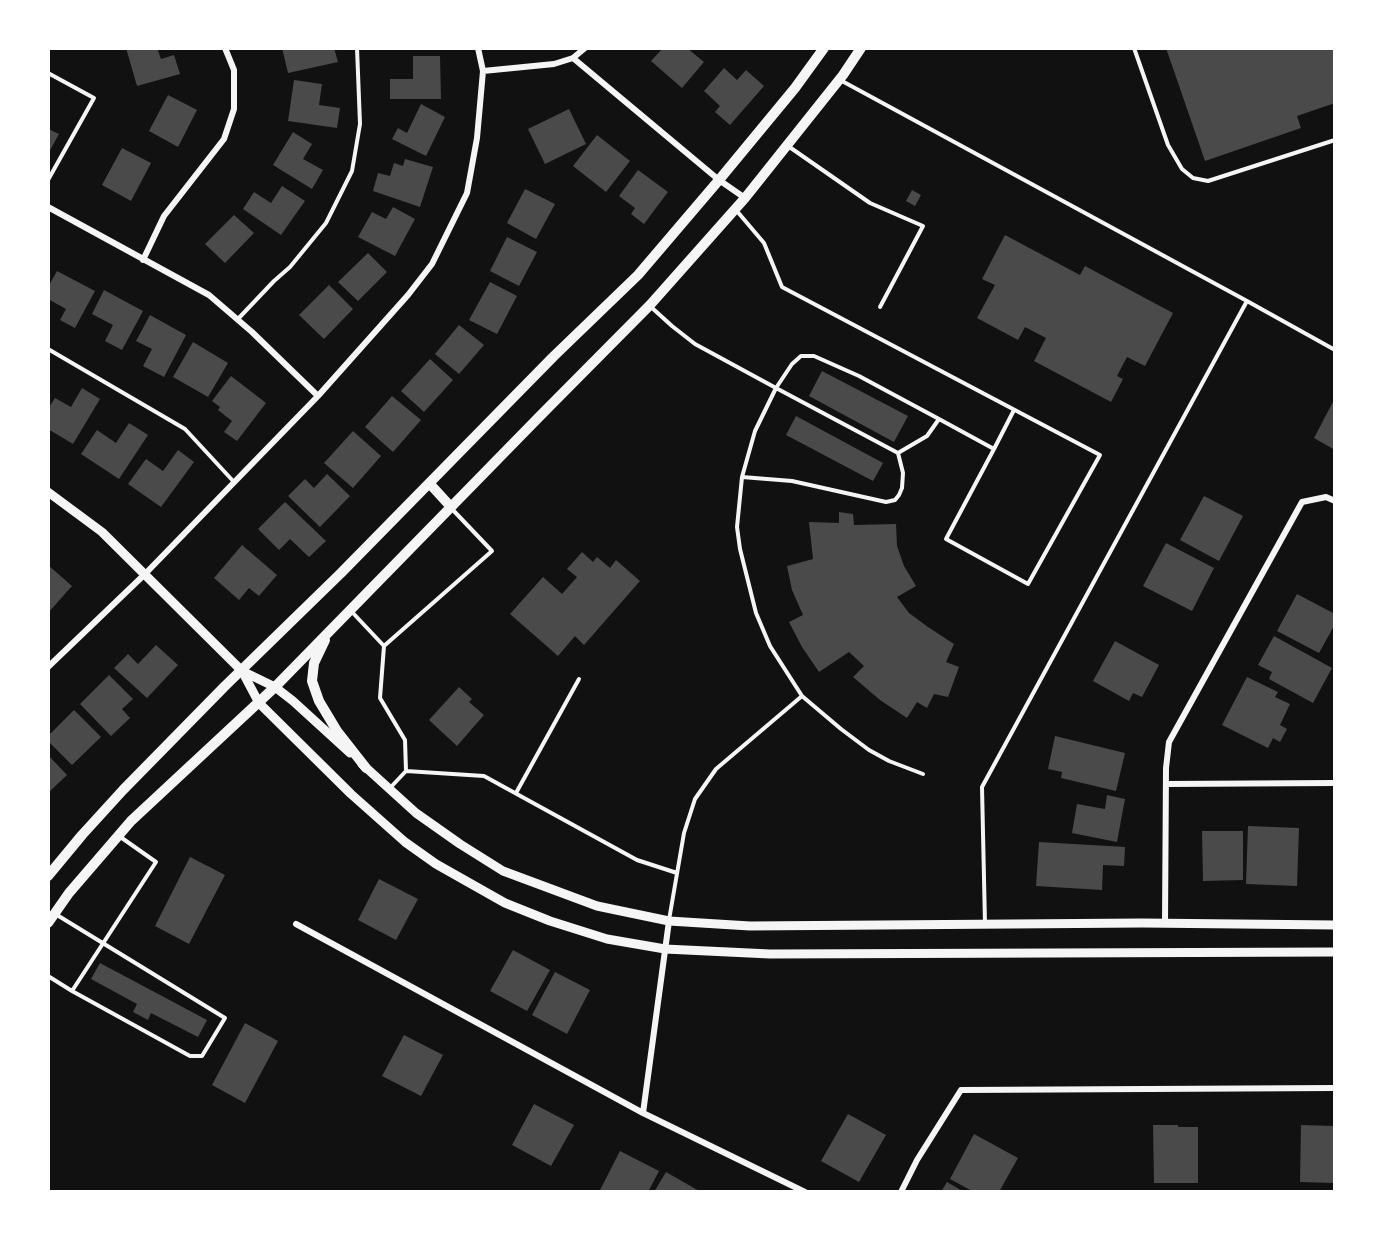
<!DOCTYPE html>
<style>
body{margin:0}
#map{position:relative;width:1383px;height:1240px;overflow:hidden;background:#111;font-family:Helvetica,sans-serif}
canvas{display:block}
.frame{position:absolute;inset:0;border:50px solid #fff;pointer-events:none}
</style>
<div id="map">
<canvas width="1383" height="1240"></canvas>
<div class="frame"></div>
</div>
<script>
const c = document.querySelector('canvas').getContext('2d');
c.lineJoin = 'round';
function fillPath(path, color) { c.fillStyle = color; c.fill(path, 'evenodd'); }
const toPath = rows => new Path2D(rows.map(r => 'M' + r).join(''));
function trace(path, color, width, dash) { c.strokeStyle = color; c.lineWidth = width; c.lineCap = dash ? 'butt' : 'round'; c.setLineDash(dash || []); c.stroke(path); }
fillPath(toPath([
 [126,48,157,48,161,59,174,55,180,74,137,86],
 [282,48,334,48,338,62,288,73],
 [663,48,687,48,704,62,682,88,651,61],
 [1166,48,1335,48,1335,103,1297,116,1301,128,1205,161],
 [413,56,440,56,441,99,390,99,390,79,413,79],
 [724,68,737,80,746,70,764,86,730,125,715,112,720,106,704,91],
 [294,80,322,84,319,105,340,108,337,128,288,121],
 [168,95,197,110,178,147,149,131],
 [421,104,445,117,426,156,392,139,398,128,407,133],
 [569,109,586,144,545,164,528,129],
 [48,129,59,134,48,154],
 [293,132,312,144,303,159,323,170,312,189,273,165],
 [597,135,630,161,606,192,573,166],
 [122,148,151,163,131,201,102,185],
 [405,159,433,167,420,207,373,191,378,173,390,176,394,163,403,166],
 [638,170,668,192,644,224,631,214,635,208,619,196],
 [282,186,305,201,281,235,243,209,254,192,271,203],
 [525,189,555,204,536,239,507,223],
 [912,190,921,195,915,206,906,201],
 [393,207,415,219,395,256,358,237,372,212,386,219],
 [234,215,254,233,225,263,205,244],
 [1005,235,1080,275,1085,266,1173,313,1145,366,1127,357,1117,376,1123,379,1111,402,1034,361,1046,338,1025,327,1018,340,977,318,995,285,982,279],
 [507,237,537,252,519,286,490,271],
 [368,253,387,272,358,301,338,282],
 [57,271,95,291,75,328,60,320,66,309,48,299,48,287],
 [490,282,517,296,497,334,469,320],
 [329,285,353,309,324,339,299,315],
 [104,290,143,311,122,350,105,341,113,325,92,314],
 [150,315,186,335,164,377,143,366,152,349,136,341],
 [459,325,484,345,459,374,435,354],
 [193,342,228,363,208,397,173,377],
 [430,359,453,380,424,412,401,391],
 [822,371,908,416,894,442,809,396],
 [231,376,266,403,237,441,224,432,232,421,218,410,220,407,212,401],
 [82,388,100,399,73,444,48,429,48,409,55,398,71,407],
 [392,396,421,420,393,452,365,427],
 [1335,398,1335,450,1314,438],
 [796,416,883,463,873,481,786,435],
 [129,423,148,435,119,479,81,454,97,430,116,443],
 [353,431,381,456,353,488,324,463],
 [178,450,194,462,161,507,128,484,146,459,163,471],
 [327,474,350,496,320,527,288,496,305,479,314,488],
 [1204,496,1243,516,1219,561,1180,540],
 [285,502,326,541,309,557,290,539,279,550,258,529],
 [839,512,853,514,854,525,896,524,897,546,904,566,916,586,897,597,909,613,928,627,954,644,946,662,959,667,948,697,934,694,927,708,917,702,907,718,880,700,853,677,864,666,849,652,819,672,802,647,789,622,803,615,792,590,787,566,813,559,809,522,839,523],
 [1166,543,1214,568,1192,611,1143,586],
 [242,545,277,575,259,596,249,588,239,600,214,578],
 [582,552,593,562,597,557,610,568,616,560,640,581,584,645,575,636,558,656,510,614,543,577,562,594,577,577,567,569],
 [48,565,72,586,48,613],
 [1297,594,1335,614,1335,624,1319,653,1277,631],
 [1274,636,1332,668,1313,703,1269,679,1272,672,1258,665],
 [1115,641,1159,665,1142,697,1133,693,1129,701,1093,681],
 [156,645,178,665,147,698,114,668,128,654,138,664],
 [109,675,133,699,122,709,130,718,111,736,80,704],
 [1247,677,1278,692,1275,697,1290,704,1280,725,1287,729,1280,742,1273,738,1268,748,1222,725],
 [459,687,472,699,469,702,484,715,457,746,429,720],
 [74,710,101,737,72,765,48,741,48,736],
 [1055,736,1125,753,1116,791,1061,778,1062,772,1048,769],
 [48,755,67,775,48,793],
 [1107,795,1125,799,1117,842,1072,833,1077,804,1105,809],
 [1248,826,1299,828,1297,886,1246,884],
 [1202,831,1243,831,1243,880,1203,881],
 [1039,842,1125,847,1124,866,1103,865,1102,890,1036,886],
 [190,857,225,875,189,944,155,926],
 [379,879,418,899,396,940,358,920],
 [513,950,550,970,527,1011,490,991],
 [100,963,207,1020,198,1037,151,1013,148,1020,133,1012,137,1004,91,979],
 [555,972,590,990,567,1034,532,1015],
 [245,1023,278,1041,245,1103,212,1085],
 [404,1035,443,1055,421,1096,382,1076],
 [534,1104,574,1125,551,1166,512,1145],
 [848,1114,886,1135,859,1182,821,1161],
 [1153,1125,1178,1125,1178,1127,1198,1127,1198,1183,1154,1183],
 [1301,1125,1335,1126,1335,1183,1300,1182],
 [974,1134,1018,1158,999,1192,974,1192,950,1179],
 [620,1151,659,1171,648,1192,599,1192],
 [666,1172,701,1192,654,1192],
 [947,1182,964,1192,941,1192]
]), '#4a4a4a');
trace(toPath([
 [1134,48,1168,145,1182,169,1193,178,1208,181,1335,140],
 [48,73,94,98,48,180],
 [842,81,1247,301,982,787,985,924],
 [788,146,870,203,923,226,880,307],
 [736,210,764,243,782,287,1100,455,1028,584,946,539,994,449,939,419],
 [1247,301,1335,350],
 [651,307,672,326,695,344,776,388,755,431,742,477,737,527,740,549,756,613,770,646,802,696,841,729,869,750,889,761,923,774],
 [237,320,274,281,290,267,326,223,352,171,360,124,357,48],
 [48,349,185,429,234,482],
 [994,449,1014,410],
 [742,477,792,481,886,502,895,500,899,495,902,488,903,473,898,453,776,388,792,364,801,356,814,356,859,376,939,419,927,436,898,453],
 [352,612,384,646,380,698,405,740,406,771],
 [384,646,492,551,451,508],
 [390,788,406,771,484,776,637,860,677,873],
 [516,793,579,679],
 [57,915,225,1018,202,1056,190,1056,72,991],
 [669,920,684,833,695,799,716,769,802,696],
 [48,976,72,991,156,862,119,836]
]), '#f5f5f5', 4);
trace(toPath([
 [573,58,719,180,745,198],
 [483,71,554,64,573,58,585,48],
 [48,207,209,295,252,332,318,396],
 [143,260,164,216,224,139,234,109,234,70,225,48],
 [48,667,145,574,318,396,408,295,432,264,467,193,477,138,483,71,478,48],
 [1166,784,1335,783],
 [1165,923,1166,768,1169,742,1302,502,1326,497,1335,501],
 [296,924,643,1113,805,1192],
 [643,1113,669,921],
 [901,1192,917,1160,961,1090,1335,1088]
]), '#f5f5f5', 6);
trace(toPath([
 [48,492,102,532,242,671,259,703,351,794,405,842,436,864,505,903,550,921,607,939,665,949,770,954,1335,952],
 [242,671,275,687,293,701,350,753],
 [362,764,416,813,460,844,503,871,597,906,669,921,750,926,1142,923,1335,925]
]), '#f5f5f5', 9);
trace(toPath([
 [430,484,451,507],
 [325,640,314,663,312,681,319,701,337,731,366,768],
 [48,876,82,835,123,790,225,686,341,573,554,356,638,275,719,180,795,88,824,48],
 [48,923,69,893,131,821,275,687,539,417,650,305,745,198,843,75,861,48]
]), '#f5f5f5', 10);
</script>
